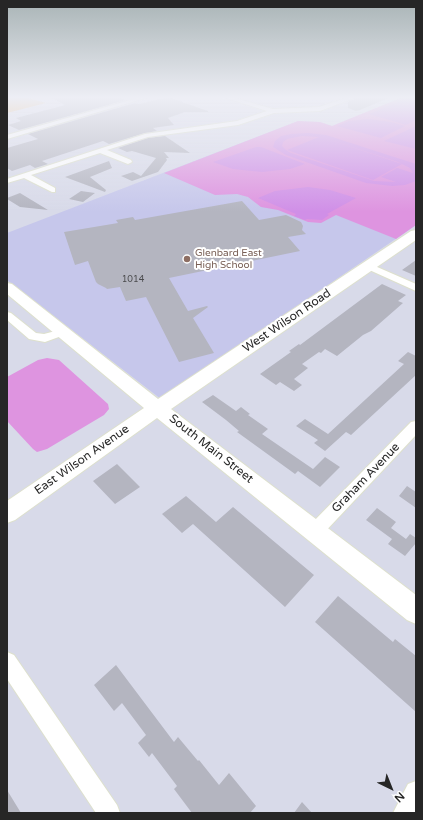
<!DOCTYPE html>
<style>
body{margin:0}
#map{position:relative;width:423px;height:820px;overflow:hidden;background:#d8dae9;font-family:"Varela Round",sans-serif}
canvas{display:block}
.frame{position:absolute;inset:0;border:8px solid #262626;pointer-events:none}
.north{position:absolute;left:371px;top:768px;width:40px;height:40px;-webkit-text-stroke:3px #fff;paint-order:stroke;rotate:137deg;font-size:11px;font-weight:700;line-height:16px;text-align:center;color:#262626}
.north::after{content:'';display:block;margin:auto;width:14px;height:18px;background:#262626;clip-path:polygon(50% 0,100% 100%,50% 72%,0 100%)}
</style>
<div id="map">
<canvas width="423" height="820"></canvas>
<div class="frame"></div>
<div class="north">N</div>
</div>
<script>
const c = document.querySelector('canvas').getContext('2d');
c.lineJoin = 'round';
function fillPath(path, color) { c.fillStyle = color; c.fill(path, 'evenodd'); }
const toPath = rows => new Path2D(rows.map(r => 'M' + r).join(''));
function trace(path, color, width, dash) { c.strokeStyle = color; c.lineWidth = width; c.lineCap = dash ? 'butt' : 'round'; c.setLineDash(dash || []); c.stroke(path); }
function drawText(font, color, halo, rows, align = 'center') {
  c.font = font + ' "Varela Round",sans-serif'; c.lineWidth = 4; c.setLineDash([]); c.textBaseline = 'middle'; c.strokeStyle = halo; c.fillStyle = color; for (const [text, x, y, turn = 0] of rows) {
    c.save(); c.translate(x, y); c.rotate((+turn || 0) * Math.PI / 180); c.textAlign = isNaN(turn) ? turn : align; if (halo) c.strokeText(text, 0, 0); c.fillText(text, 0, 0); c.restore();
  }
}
fillPath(toPath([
 [403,97,416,97,416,225,161,399,7,280,7,233,298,121,320,122,332,126]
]), '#c6c7eb');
fillPath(toPath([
 [403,97,416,97,416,225,396,239,336,215,321,223,308,222,278,210,261,207,248,197,237,194,215,195,164,173,298,121,320,122,332,126],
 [47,358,59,360,108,404,109,409,104,415,47,449,37,452,33,449,7,421,7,377,38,360]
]), '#de94e0');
fillPath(toPath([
 [407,98,416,100,416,120,406,125,369,114],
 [368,119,391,122,405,126,381,138,337,126,349,121],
 [416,126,416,149,384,141],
 [308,133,326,135,416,164,416,181,405,185,392,186,366,183,286,155,273,147,275,141,281,136,291,134],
 [302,136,319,137,287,150,373,180,402,164,321,137,398,162,410,168,413,173,397,168,381,177,396,182,374,181,291,153,286,150,282,146,283,142,287,139],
 [256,147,261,147,305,164,290,169,262,172,233,169,213,162],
 [308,187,330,190,356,198,327,214,329,215,322,220,307,219,305,220,294,216,296,214,258,198,275,191]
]), '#d08fe7');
fillPath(toPath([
 [7,97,25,97,46,103,7,113]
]), '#ebb56b');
fillPath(toPath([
 [50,97,118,97,126,100,19,130,8,125,21,121,16,118,65,105],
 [168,97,208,111,208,112,185,112,168,118,174,125,153,128,157,131,145,133,109,144,103,141,42,161,48,164,35,168,30,165,12,171,7,168,7,148,38,139,28,134,135,103,139,104],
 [358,97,391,97,360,110,356,111,348,108,348,102],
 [165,136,190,153,164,152,169,158,166,158,167,160,158,172,132,181,121,176,133,172,141,176,156,158,132,151,127,152,118,148,148,138],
 [109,161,112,168,90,177,106,190,105,192,65,177],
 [81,191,95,193,83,202,69,199],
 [20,193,48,210,20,207,7,199,7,198],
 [242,201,259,220,286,215,301,222,303,226,302,230,306,234,288,237,300,251,169,278,188,311,207,306,208,307,193,318,214,353,179,362,146,297,126,301,120,287,107,289,106,288,98,284,96,282,88,261,75,265,64,232,118,223,116,220,133,217,135,220],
 [416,260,416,276,402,270],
 [382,284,406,295,398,301,403,303,371,331,363,335,337,356,325,349,321,353,319,352,302,364,308,368,294,379,302,385,294,391,280,382,276,385,260,374,291,352,289,351,299,344,300,345],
 [408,352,416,356,416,375,351,435,346,432,325,451,314,443,318,440,296,426,305,419,328,434,404,364,398,361],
 [213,395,236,411,241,407,250,414,248,415,268,429,262,434,313,469,325,457,340,467,320,487,298,471,295,474,237,432,239,431,226,420,202,402],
 [117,464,140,487,115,504,93,481],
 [407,486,416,492,416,508,399,496],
 [186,496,216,522,233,507,314,575,285,607,193,524,182,533,162,514],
 [377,508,396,522,391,528,406,539,410,534,416,538,416,543,405,556,388,544,392,539,366,520],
 [338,596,393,642,395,639,416,656,416,712,315,622],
 [116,665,174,742,178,737,198,761,199,760,219,785,229,773,256,806,250,813,192,813,174,789,177,786,152,753,149,757,138,743,146,735,122,703,114,711,94,685],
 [7,790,21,813,7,813],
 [302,802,312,813,294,813]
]), '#b4b5c0');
const street = toPath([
 [141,97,149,97,7,139,7,135,141,97],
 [223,97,231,97,273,109,319,107,349,97,357,97,320,111,274,113,238,125,148,137,107,150,131,160,132,162,128,164,100,153,31,175,55,188,55,192,52,192,24,178,7,183,7,179,145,134,237,121,267,111,223,97],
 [368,263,416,284,416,291,365,268,363,266,368,263],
 [7,312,11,313,36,333,44,334,63,329,67,330,69,332,67,334,45,342,29,339,7,320,7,312],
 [416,421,416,435,321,536,315,538,309,536,307,531,309,526,411,422,416,421],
 [7,652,14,655,117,805,120,813,96,813,7,679,7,652],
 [416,781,416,813,393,813,408,784,416,781]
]);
const secondary = toPath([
 [416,230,416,240,171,409,416,595,416,624,407,620,157,418,15,520,7,523,7,501,144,408,7,294,7,283,12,284,158,399,411,231,416,230]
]);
trace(street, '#dde0cd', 2);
trace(secondary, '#dde0cd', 2);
fillPath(street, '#fff');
fillPath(secondary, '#fff');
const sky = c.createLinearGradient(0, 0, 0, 212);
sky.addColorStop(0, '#a9b4b6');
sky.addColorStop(0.46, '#edeef5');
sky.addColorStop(1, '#edeef500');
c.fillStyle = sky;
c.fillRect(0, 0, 423, 212);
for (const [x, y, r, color] of [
 [187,259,4,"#8d6e63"]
]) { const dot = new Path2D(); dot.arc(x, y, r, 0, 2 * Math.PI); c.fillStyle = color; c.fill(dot); trace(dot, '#fff', 1.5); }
drawText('9px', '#4a4a4c', null, [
 ["1014",133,280]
]);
drawText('10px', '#785e54', '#fff', [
 ["Glenbard East",195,253],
 ["High School",195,265]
], 'left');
drawText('12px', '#262626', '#fff', [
 ["West Wilson Road",287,321,-34],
 ["South Main Street",211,449,38],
 ["East Wilson Avenue",82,460,-35],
 ["Graham Avenue",366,478,-46]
]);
</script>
